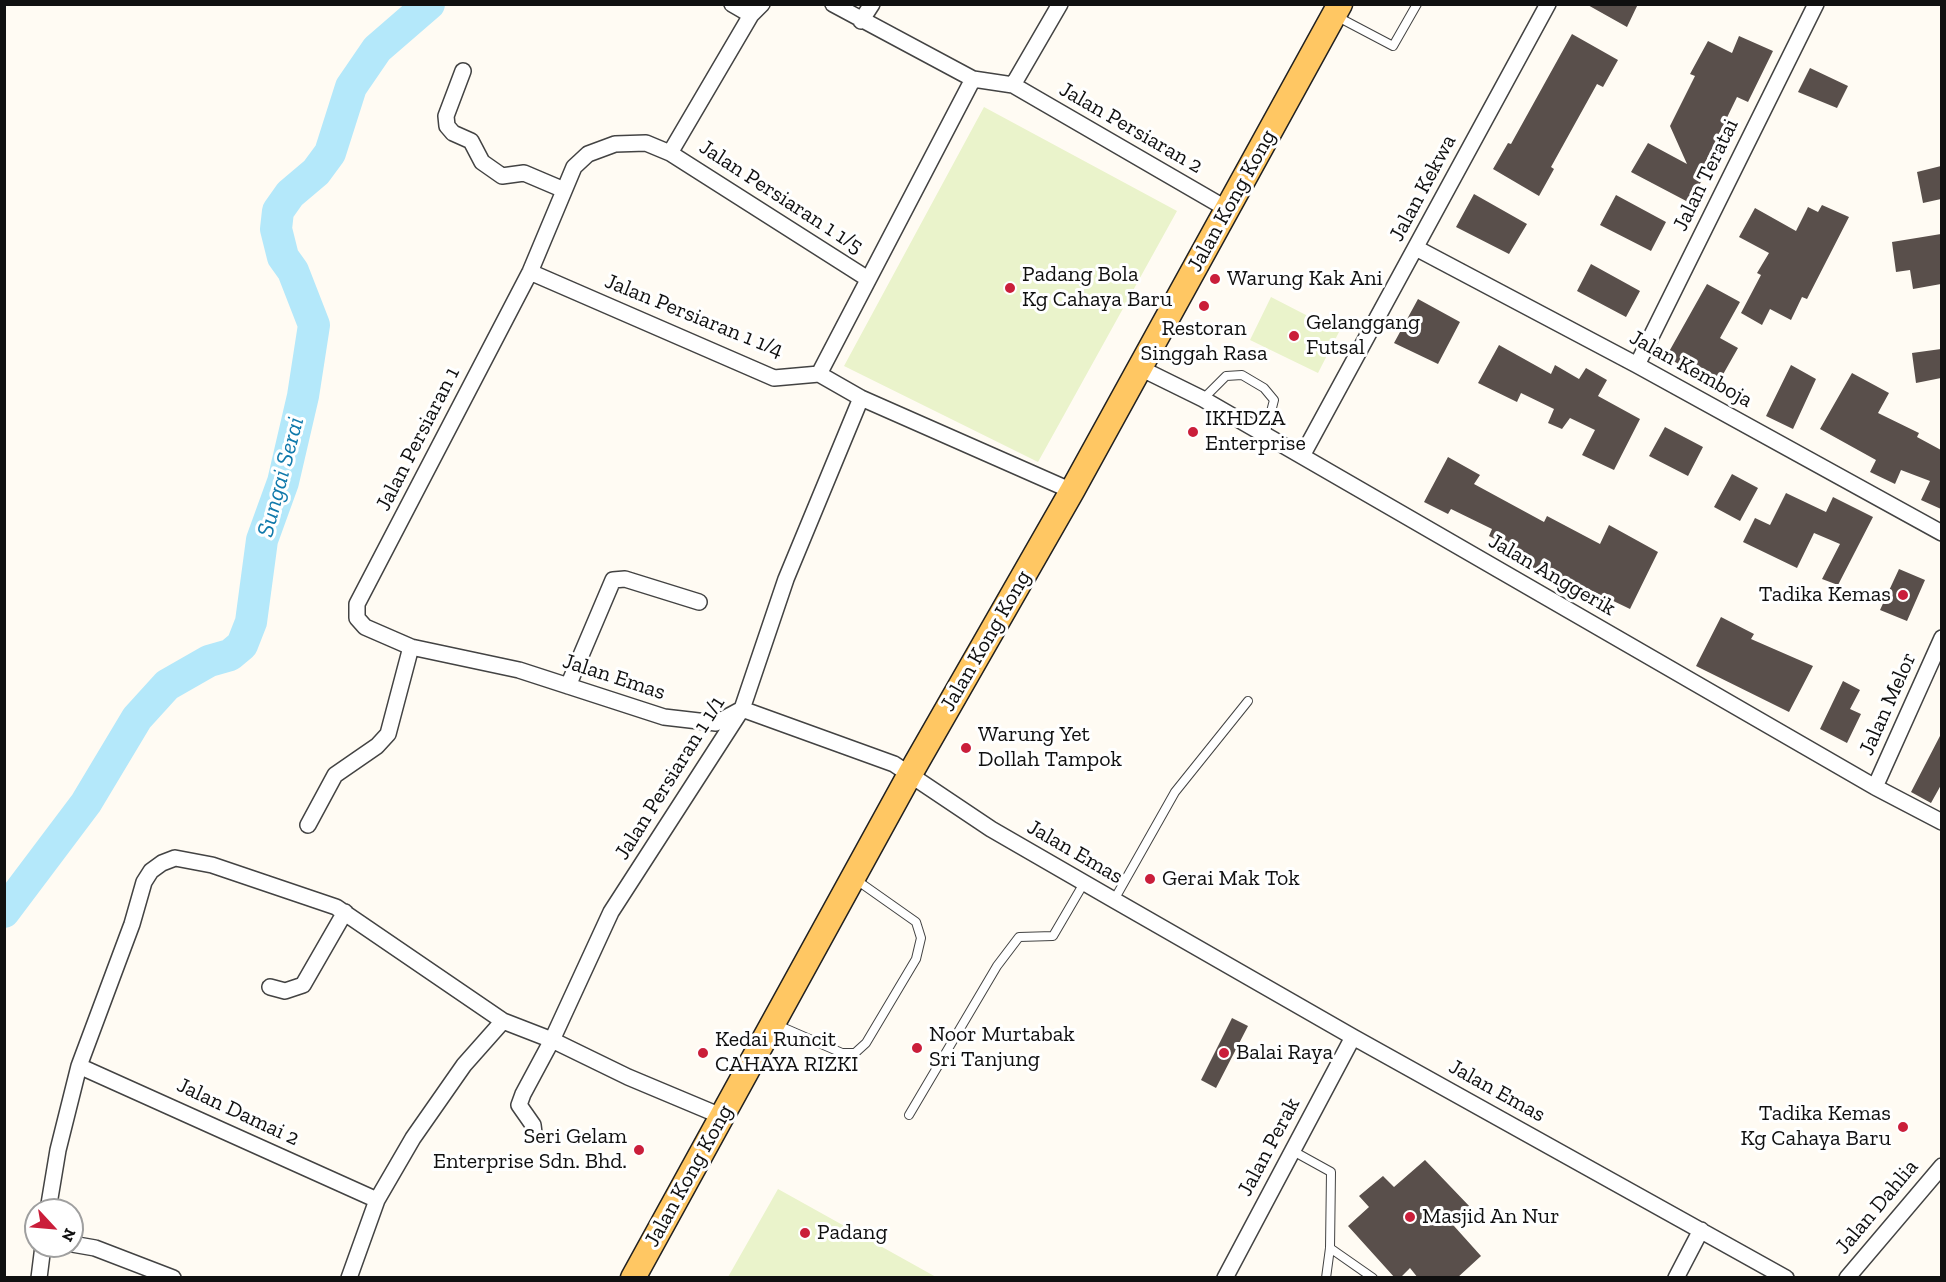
<!DOCTYPE html>
<style>
body{margin:0}
#map{position:relative;width:1946px;height:1282px;overflow:hidden;background:#fffbf3;font-family:"Zilla Slab",serif}
canvas{display:block}
.frame{position:absolute;inset:0;border:6px solid #101010;pointer-events:none}
.north{position:absolute;left:24px;top:1198px;width:60px;height:60px;box-sizing:border-box;background:#fff;border:2px solid #9f9f9f;border-radius:50%;rotate:116deg;font-size:16px;font-weight:700;line-height:24px;text-align:center;color:#101010}
.north::after{content:'';display:block;margin:auto;width:21px;height:27px;background:#ca1e3a;clip-path:polygon(50% 0,100% 100%,50% 72%,0 100%)}
</style>
<div id="map">
<canvas width="1946" height="1282"></canvas>
<div class="frame"></div>
<div class="north">N</div>
</div>
<script>
const c = document.querySelector('canvas').getContext('2d');
c.lineJoin = 'round';
function fillPath(path, color) { c.fillStyle = color; c.fill(path, 'evenodd'); }
const toPath = rows => new Path2D(rows.map(r => 'M' + r).join(''));
function trace(path, color, width, dash) { c.strokeStyle = color; c.lineWidth = width; c.lineCap = dash ? 'butt' : 'round'; c.setLineDash(dash || []); c.stroke(path); }
function drawText(font, color, halo, rows, align = 'center') {
  c.font = font + ' "Zilla Slab",serif'; c.lineWidth = 6; c.setLineDash([]); c.textBaseline = 'middle'; c.strokeStyle = halo; c.fillStyle = color; for (const [text, x, y, turn = 0] of rows) {
    c.save(); c.translate(x, y); c.rotate((+turn || 0) * Math.PI / 180); c.textAlign = isNaN(turn) ? turn : align; if (halo) c.strokeText(text, 0, 0); c.fillText(text, 0, 0); c.restore();
  }
}
fillPath(toPath([
 [984,107,1177,211,1038,462,844,366],
 [1271,297,1339,332,1318,373,1250,340],
 [778,1189,936,1277,728,1277]
]), '#eaf3cb');
trace(toPath([
 [4,912,86,803,137,718,167,685,209,661,230,655,242,645,251,622,262,540,283,482,303,396,314,325,293,271,283,257,276,229,278,211,290,194,316,172,330,153,351,87,377,49,429,4]
]), '#b4e8fa', 32);
fillPath(toPath([
 [1586,4,1638,4,1627,27],
 [1572,34,1618,60,1603,87,1597,84,1551,167,1554,169,1539,196,1493,169,1508,143,1511,144],
 [1739,36,1773,51,1748,102,1737,97,1701,171,1705,174,1690,203,1631,172,1648,143,1687,164,1670,126,1695,76,1690,74,1708,41,1732,53],
 [1810,68,1848,86,1837,108,1798,92],
 [1941,166,1941,199,1923,203,1917,172],
 [1474,194,1527,224,1509,254,1456,227],
 [1616,195,1666,222,1651,251,1600,225],
 [1822,205,1849,217,1807,299,1802,297,1791,320,1770,309,1762,325,1741,313,1761,275,1757,273,1769,253,1739,237,1755,208,1796,231,1808,207,1818,212],
 [1941,234,1941,284,1913,289,1910,270,1896,272,1892,242],
 [1591,264,1640,291,1626,317,1577,291],
 [1707,284,1740,302,1720,338,1738,348,1717,385,1666,357],
 [1418,299,1460,322,1438,364,1394,343],
 [1499,345,1551,374,1555,365,1579,379,1586,368,1607,380,1598,396,1640,419,1614,470,1582,455,1595,430,1570,418,1562,429,1548,423,1554,409,1521,393,1517,402,1478,383],
 [1941,349,1941,378,1916,383,1912,353],
 [1791,365,1816,379,1793,429,1766,416],
 [1852,373,1889,393,1878,413,1919,433,1917,437,1941,450,1941,509,1921,500,1930,481,1901,470,1895,484,1870,472,1876,460,1820,429],
 [1665,427,1703,447,1688,476,1649,456],
 [1448,457,1480,475,1474,484,1544,522,1547,516,1600,544,1609,525,1658,552,1630,609,1576,583,1573,589,1522,565,1527,555,1489,536,1492,529,1451,509,1448,514,1424,502],
 [1732,474,1758,488,1740,521,1714,507],
 [1786,493,1826,512,1833,497,1873,517,1838,585,1822,579,1840,544,1814,533,1797,568,1743,542,1755,518,1770,525],
 [1899,569,1925,580,1907,621,1880,610],
 [1721,617,1754,634,1751,639,1813,666,1789,712,1696,666],
 [1843,681,1860,690,1850,709,1861,714,1847,743,1820,729],
 [1941,734,1941,785,1931,803,1911,792],
 [1232,1018,1248,1026,1216,1088,1201,1080],
 [1425,1160,1472,1209,1454,1226,1481,1256,1457,1278,1418,1278,1410,1268,1400,1278,1395,1278,1348,1226,1369,1207,1359,1196,1383,1176,1394,1187]
]), '#594f4b');
const lane = toPath([
 [1336,16,1393,46,1417,4],
 [1203,399,1226,376,1242,375,1264,388,1274,400,1265,435],
 [1114,900,1175,792,1248,701],
 [775,1024,842,1053,855,1053,866,1043,916,959,921,938,916,922,855,879],
 [909,1115,997,966,1019,937,1053,936,1084,883],
 [1293,1151,1331,1172,1330,1248,1326,1278],
 [1330,1248,1373,1278]
]);
const street = toPath([
 [732,4,751,15],
 [833,4,973,79,1013,85,1227,209],
 [861,21,872,4],
 [463,71,446,116,447,126,453,133,471,141,482,162,502,176,524,173,564,190],
 [1013,85,1060,4],
 [670,153,751,15,762,4],
 [1416,248,1637,365,1942,533],
 [530,272,774,378,819,374,861,398,1072,491],
 [868,279,670,153,646,143,615,144,588,154,574,167,530,272,357,604,357,618,365,627,411,647,519,670,664,717,716,723,742,709,894,764,991,829,1114,900,1353,1037,1786,1278],
 [1637,365,1816,4],
 [1140,368,1203,399,1875,787,1942,822],
 [819,374,973,79],
 [1302,456,1548,4],
 [568,686,613,580,625,579,699,602],
 [1875,787,1942,638],
 [308,825,335,775,377,746,388,734,411,647],
 [270,987,285,991,303,985,345,912],
 [79,1066,377,1200],
 [534,1133,533,1125,519,1105,523,1094,552,1040,611,912,742,709,786,579,861,398],
 [48,1210,58,1150,79,1066,132,924,144,882,151,871,162,863,175,858,212,865,336,907,503,1021,552,1040,628,1077,721,1116],
 [72,1244,95,1248,173,1278],
 [39,1278,43,1246],
 [349,1278,377,1200,413,1138,464,1065,503,1021],
 [1225,1278,1353,1037],
 [1676,1278,1701,1230],
 [1847,1278,1942,1166]
]);
const primary = toPath([
 [633,1278,910,774,1072,491,1340,4]
]);
trace(lane, '#434343', 10);
trace(street, '#434343', 18);
trace(primary, '#212121', 27);
trace(lane, '#fff', 8);
trace(street, '#fff', 15);
trace(primary, '#ffc763', 24);
for (const [x, y, r, color] of [
 [1215,279,6,"#ca1e3a"],
 [1010,288,6,"#ca1e3a"],
 [1204,306,6,"#ca1e3a"],
 [1294,336,6,"#ca1e3a"],
 [1193,432,6,"#ca1e3a"],
 [1903,595,6,"#ca1e3a"],
 [966,748,6,"#ca1e3a"],
 [1150,879,6,"#ca1e3a"],
 [917,1048,6,"#ca1e3a"],
 [703,1053,6,"#ca1e3a"],
 [1224,1053,6,"#ca1e3a"],
 [1903,1127,6,"#ca1e3a"],
 [639,1150,6,"#ca1e3a"],
 [1410,1217,6,"#ca1e3a"],
 [805,1233,6,"#ca1e3a"]
]) { const dot = new Path2D(); dot.arc(x, y, r, 0, 2 * Math.PI); c.fillStyle = color; c.fill(dot); trace(dot, '#fff', 2); }
drawText('22px', '#101010', '#fff', [
 ["Jalan Persiaran 2",1131,128,30],
 ["Jalan Teratai",1706,175,-64],
 ["Jalan Kekwa",1423,188,-62],
 ["Jalan Persiaran 1 1/5",781,197,33],
 ["Jalan Kong Kong",1232,201,-61],
 ["Jalan Persiaran 1 1/4",694,316,22],
 ["Jalan Kemboja",1691,369,29],
 ["Jalan Persiaran 1",418,439,-63],
 ["Jalan Anggerik",1552,575,30],
 ["Jalan Kong Kong",986,641,-60],
 ["Jalan Emas",614,677,18],
 ["Jalan Melor",1888,704,-66],
 ["Jalan Persiaran 1 1/1",670,778,-58],
 ["Jalan Emas",1075,852,30],
 ["Jalan Emas",1497,1091,29],
 ["Jalan Damai 2",238,1112,25],
 ["Jalan Perak",1269,1147,-62],
 ["Jalan Kong Kong",689,1176,-61],
 ["Jalan Dahlia",1877,1207,-50]
]);
drawText('22px', '#101010', '#fff', [
 ["Padang Bola",1022,275],
 ["Kg Cahaya Baru",1022,300],
 ["Warung Kak Ani",1227,279],
 ["Gelanggang",1306,323],
 ["Futsal",1306,348],
 ["Restoran",1204,329,"center"],
 ["Singgah Rasa",1204,354,"center"],
 ["IKHDZA",1205,419],
 ["Enterprise",1205,444],
 ["Tadika Kemas",1891,595,"right"],
 ["Warung Yet",978,735],
 ["Dollah Tampok",978,760],
 ["Gerai Mak Tok",1162,879],
 ["Noor Murtabak",929,1035],
 ["Sri Tanjung",929,1060],
 ["Kedai Runcit",715,1040],
 ["CAHAYA RIZKI",715,1065],
 ["Balai Raya",1236,1053],
 ["Tadika Kemas",1891,1114,"right"],
 ["Kg Cahaya Baru",1891,1139,"right"],
 ["Seri Gelam",627,1137,"right"],
 ["Enterprise Sdn. Bhd.",627,1162,"right"],
 ["Masjid An Nur",1422,1217],
 ["Padang",817,1233]
], 'left');
drawText('italic 24px', '#1079ab', '#fff', [
 ["Sungai Serai",281,477,-75]
]);
</script>
